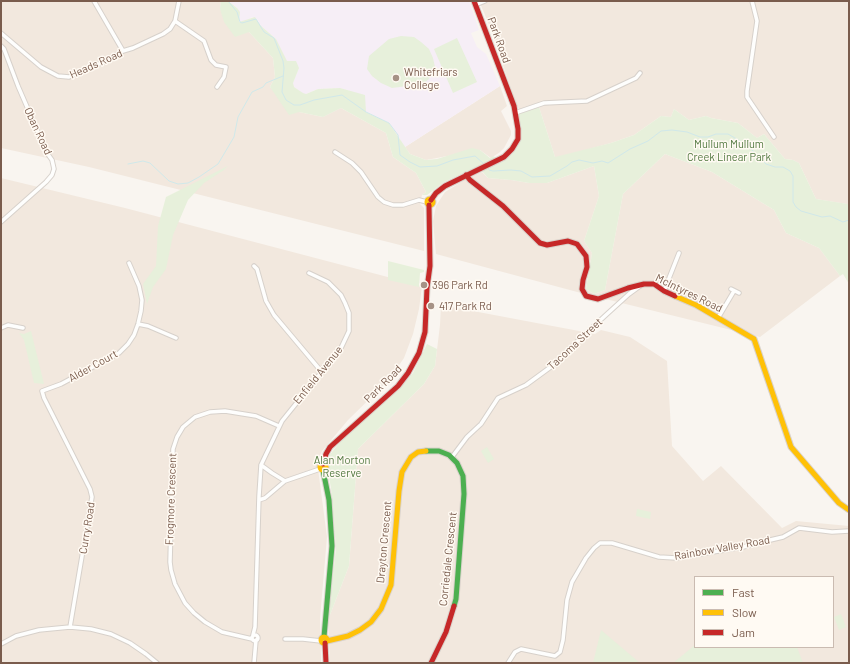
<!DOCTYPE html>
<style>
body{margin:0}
#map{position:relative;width:850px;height:664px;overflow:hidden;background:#f9f5f0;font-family:Barlow,sans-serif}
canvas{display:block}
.frame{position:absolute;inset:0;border:2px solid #7a5c4d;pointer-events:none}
.legend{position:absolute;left:694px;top:576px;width:140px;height:72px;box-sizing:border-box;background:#fffaf3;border:1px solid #cabbb1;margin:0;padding:5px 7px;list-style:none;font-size:12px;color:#7a5c4d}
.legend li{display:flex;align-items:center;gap:8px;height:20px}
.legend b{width:20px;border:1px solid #cabbb1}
</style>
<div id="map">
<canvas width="850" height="664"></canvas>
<div class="frame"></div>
<ul class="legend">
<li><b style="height:5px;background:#4caf50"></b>Fast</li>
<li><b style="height:5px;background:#ffc107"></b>Slow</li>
<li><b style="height:5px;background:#c62828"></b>Jam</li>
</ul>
</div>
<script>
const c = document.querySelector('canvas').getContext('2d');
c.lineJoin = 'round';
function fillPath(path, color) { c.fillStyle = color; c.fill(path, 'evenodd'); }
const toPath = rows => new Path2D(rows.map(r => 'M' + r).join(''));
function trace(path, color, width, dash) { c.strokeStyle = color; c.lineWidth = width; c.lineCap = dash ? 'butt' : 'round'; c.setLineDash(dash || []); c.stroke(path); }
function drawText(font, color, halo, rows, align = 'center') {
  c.font = font + ' Barlow,sans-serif'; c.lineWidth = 3; c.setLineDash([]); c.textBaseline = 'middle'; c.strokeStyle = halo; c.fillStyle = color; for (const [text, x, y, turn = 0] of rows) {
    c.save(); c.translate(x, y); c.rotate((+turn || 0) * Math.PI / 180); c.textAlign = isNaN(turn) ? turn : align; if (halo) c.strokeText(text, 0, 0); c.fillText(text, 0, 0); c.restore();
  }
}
fillPath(toPath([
 [1,1,221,1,220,9,249,32,273,58,275,77,270,87,299,112,323,117,341,108,386,133,393,157,416,173,426,192,422,195,420,204,424,208,424,251,89,167,1,148],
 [479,1,849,1,849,205,847,204,816,199,799,163,793,160,785,159,764,134,757,138,738,123,711,118,706,116,689,120,674,109,671,117,661,116,634,135,611,143,561,157,555,157,539,107,521,113,516,104,491,29],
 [500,86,507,106,501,111,511,131,511,135,504,148,500,152,491,158,480,150,426,160,410,154,405,147],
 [665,154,712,172,774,210,786,233,819,248,840,276,760,337,581,293,436,254,433,221,436,206,445,192,463,181,482,172,488,178,511,180,529,183,547,183,594,166,599,196,584,241,592,253,586,289,594,294,605,290,623,194],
 [1,178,125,208,422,286,419,309,413,334,404,358,388,381,348,420,322,451,317,461,327,537,320,618,321,663,1,663],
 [441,305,595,334,601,330,630,337,667,361,672,446,703,481,721,466,782,528,796,521,849,526,849,663,330,663,328,620,349,566,358,449,424,384,435,366,440,325],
 [695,577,833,577,833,647,695,647]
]), '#f2e8de');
fillPath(toPath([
 [228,1,469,1,479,30,471,33,477,47,486,54,500,86,405,147,389,123,366,112,350,91,340,88,318,89,306,94,303,94,294,87,293,83,299,68,287,61,276,39,260,25,257,19,252,17,247,20,239,22,237,8]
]), '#f6eef6');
fillPath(toPath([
 [221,1,228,1,237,8,240,12,239,22,255,17,260,25,276,39,287,61,296,61,299,68,293,83,294,87,303,93,306,94,318,89,340,88,365,95,366,112,389,123,410,154,426,160,437,159,472,148,480,150,490,158,493,156,496,158,444,182,427,195,422,195,426,192,416,173,393,157,386,133,341,108,323,117,299,112,289,115,270,87,275,77,273,58,249,32,235,37,224,22,220,9],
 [401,36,414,37,421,42,429,49,433,58,435,67,429,79,423,84,392,88,381,83,372,76,367,69,369,56,389,39],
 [457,38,477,82,453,93,434,49],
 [539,107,555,157,611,143,634,135,661,116,671,117,674,109,689,120,706,116,711,118,738,123,757,138,764,134,785,159,793,160,799,163,816,199,848,204,849,205,849,284,843,274,840,276,819,248,786,233,774,210,712,172,665,154,623,194,605,290,594,294,586,289,592,253,584,241,599,196,594,166,547,183,529,183,511,180,488,178,481,170,506,158,512,154,516,147,520,139,521,131,518,116,519,114],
 [228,166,224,170,204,183,188,200,173,235,166,269,153,287,147,304,143,284,156,266,158,226,166,197],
 [388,261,424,270,424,272,420,273,419,287,388,280],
 [31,331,44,384,34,383,24,340,19,333,24,334],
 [427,344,437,349,435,366,424,384,358,449,349,566,328,620,336,548,331,488,327,467,328,457,340,442,402,386,413,373],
 [487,447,494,459,488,463,481,451],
 [637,509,651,512,650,519,636,516],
 [841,614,846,627,839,630,834,617],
 [601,630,640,663,593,663],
 [695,645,695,647,797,647,803,663,673,663]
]), '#e7f0db');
trace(toPath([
 [228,1,237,12,240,22,242,23,256,19,264,32,274,38,283,61,284,68,282,92,286,100,294,105,300,105,314,100,342,95,366,112,389,123,398,135,400,155,410,162,420,167,437,166,453,160,475,156,484,164],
 [128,164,143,161,150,163,169,181,178,184,188,183,199,177,218,164,234,137,238,117,252,92,263,87,266,83,283,76],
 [488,168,489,170,493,171,511,170,521,171,532,177,550,176,567,166,572,162,579,160,593,163,602,161,608,163,630,149,648,141,661,131,672,130,687,132,700,137,708,137,716,134,728,134,747,145,766,164,775,167,783,167,790,171,793,176,793,202,796,207,801,211,822,217,830,216,843,222,849,220]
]), '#d0e8ea', 1);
const street = toPath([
 [94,1,123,51],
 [752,1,757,21,747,91,747,97,774,137],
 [475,5,485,1],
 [175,21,204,41,211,60,216,65,226,67,224,77,217,87],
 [1,33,41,67,58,76,69,77,101,63,123,51,133,48,163,34,170,29,175,21,179,1],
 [1,46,4,49,18,86,47,153,52,160,54,169,52,175,46,182,1,222],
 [515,113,544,103,587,101,636,78,640,73],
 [335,152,352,163,361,172,378,197,384,202,393,205,403,205,419,200,427,202],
 [254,266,257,269,266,301,274,315,321,371],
 [731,289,739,293],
 [664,291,679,253],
 [718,318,734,291],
 [138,324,148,326,176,338],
 [1,328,8,325,23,328],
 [452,457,467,437,481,424,498,398,526,385,552,366,569,349,607,314,629,294,640,286],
 [261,465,272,473,285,481],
 [259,500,265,498,285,481,320,469],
 [70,627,92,497,90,489,44,398,42,391,61,384,119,353,128,344,134,335,138,324,141,311,142,300,139,286,129,263],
 [253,635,255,627,259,496,261,465,282,421,341,348,349,331,349,313,345,303,341,295,328,282,309,273],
 '252 638a3 3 0 1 1 6 0a3 3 0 1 1-6 0Z',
 [252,639,222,632,205,622,194,613,185,603,175,584,171,570,170,562,173,449,177,437,183,427,195,417,210,412,225,411,256,416,279,426],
 [285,639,303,639,321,641],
 [1,644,16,636,39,630,70,627,91,629,111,634,130,643,146,654,157,663],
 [254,663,256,640],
 [508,663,515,652,521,649,555,656,560,652,563,640,567,600,572,582,586,558,594,548,600,543,612,543,659,557,676,558,743,547,766,541,783,537,799,528,832,532,849,531]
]);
const fast = toPath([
 [426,451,439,451,449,455,457,463,463,476,464,494,456,599,454,606],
 [323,470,329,500,332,546,324,637]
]);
const slow = toPath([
 '427 202a3 3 0 1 1 6 0a3 3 0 1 1-6 0Z',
 [675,296,696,305,754,339,791,447,839,503,849,510],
 '320 467a3 3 0 1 1 6 0a3 3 0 1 1-6 0Z',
 '321 640a3 3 0 1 1 6 0a3 3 0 1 1-6 0Z',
 [327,641,348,636,360,630,371,622,381,609,391,585,399,491,402,472,411,457,418,452,426,451]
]);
const jam = toPath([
 [466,175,470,180,503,206,540,243,547,245,568,241,577,244,586,256,587,267,583,280,582,289,586,296,598,299,628,288,644,284,654,284,664,291,675,296],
 [431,200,436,193,445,186,504,157,512,149,518,139,518,129,514,106,474,1],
 [323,464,326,454,330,447,398,386,408,373,419,353,425,332,427,288,430,266,429,205],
 [325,643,326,663],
 [431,663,446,632,454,606]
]);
trace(street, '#d7d1cb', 5.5);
trace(fast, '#d9d2cb', 7);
trace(slow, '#d9d2cb', 7);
trace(jam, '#d9d2cb', 7);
trace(street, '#fefefd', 3.5);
trace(fast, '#4caf50', 5);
trace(slow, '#ffc107', 5);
trace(jam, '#c62828', 5);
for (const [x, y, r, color] of [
 [396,78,4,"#a69286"],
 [424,285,4,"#a69286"],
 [431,306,4,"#a69286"]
]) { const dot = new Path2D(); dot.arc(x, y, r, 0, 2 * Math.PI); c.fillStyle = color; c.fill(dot); trace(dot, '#fffaf3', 1.5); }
drawText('11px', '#7a5c4d', '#fffaf3', [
 ["Park Road",499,40,70],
 ["Heads Road",96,64,-24],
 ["Oban Road",38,131,65],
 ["McIntyres Road",689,293,26],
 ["Tacoma Street",575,344,-43],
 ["Alder Court",93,366,-29],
 ["Enfield Avenue",318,375,-51],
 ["Park Road",383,384,-45],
 ["Frogmore Crescent",171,499,-88],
 ["Curry Road",87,528,-81],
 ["Drayton Crescent",384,542,-85],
 ["Rainbow Valley Road",722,548,-10],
 ["Corriedale Crescent",448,559,-84]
]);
drawText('11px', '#7a5c4d', '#fffaf3', [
 ["Whitefriars",404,72],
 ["College",404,85],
 ["396 Park Rd",432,285],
 ["417 Park Rd",439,306]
], 'left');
drawText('11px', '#537a41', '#fffaf3', [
 ["Mullum Mullum",729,144],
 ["Creek Linear Park",729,157],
 ["Alan Morton",342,460],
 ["Reserve",342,473]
]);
</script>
